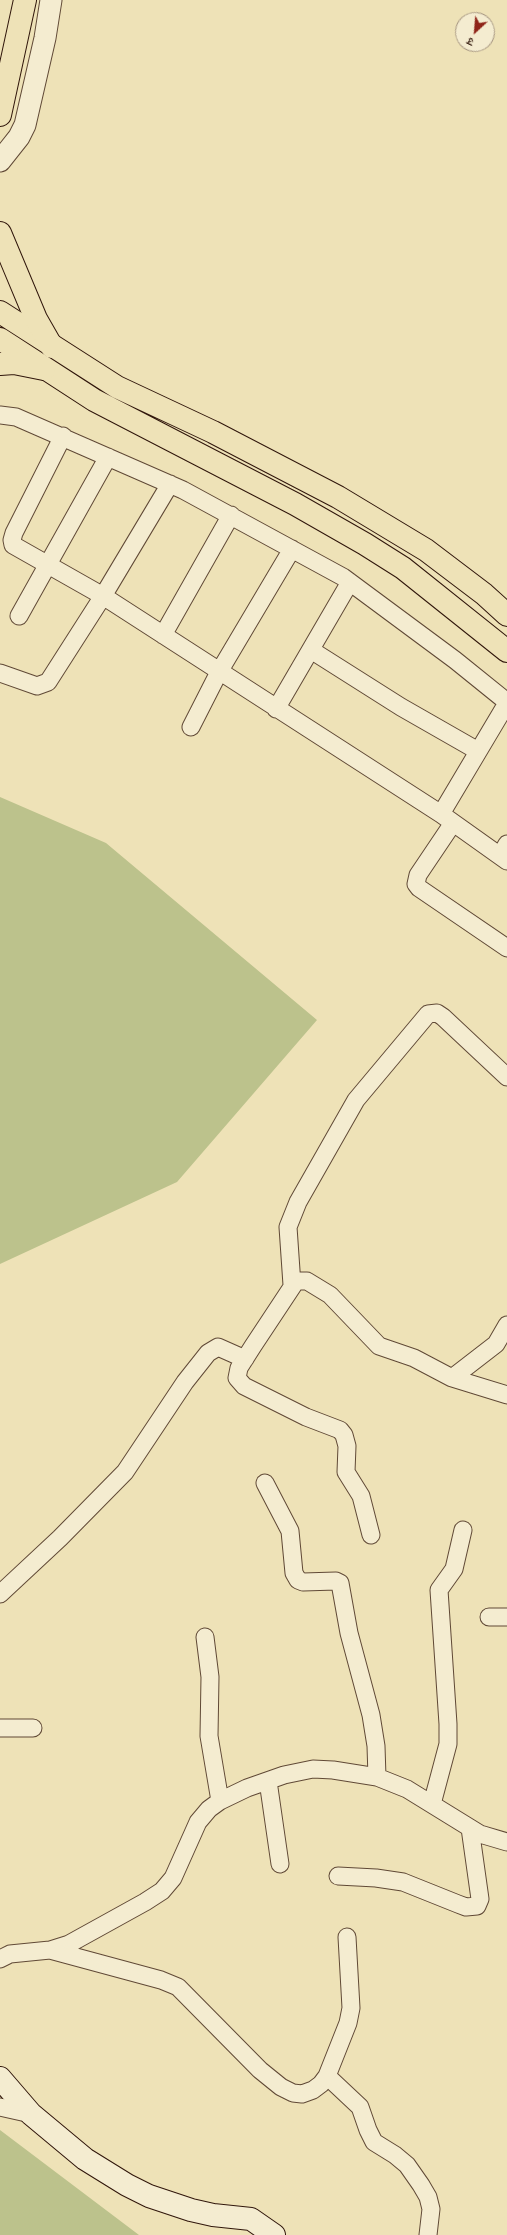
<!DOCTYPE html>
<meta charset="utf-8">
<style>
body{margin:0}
#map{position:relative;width:507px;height:2235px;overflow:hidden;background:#eee2b7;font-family:"Libre Caslon Text","Noto Serif Devanagari",serif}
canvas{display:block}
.north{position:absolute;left:455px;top:12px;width:40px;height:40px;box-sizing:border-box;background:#f4ecd0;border:1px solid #a69681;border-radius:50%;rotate:206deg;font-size:11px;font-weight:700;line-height:16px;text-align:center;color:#30160b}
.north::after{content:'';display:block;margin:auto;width:14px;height:18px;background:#8f2418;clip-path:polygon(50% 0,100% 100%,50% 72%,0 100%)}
</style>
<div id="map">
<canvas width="507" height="2235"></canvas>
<div class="north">उ</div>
</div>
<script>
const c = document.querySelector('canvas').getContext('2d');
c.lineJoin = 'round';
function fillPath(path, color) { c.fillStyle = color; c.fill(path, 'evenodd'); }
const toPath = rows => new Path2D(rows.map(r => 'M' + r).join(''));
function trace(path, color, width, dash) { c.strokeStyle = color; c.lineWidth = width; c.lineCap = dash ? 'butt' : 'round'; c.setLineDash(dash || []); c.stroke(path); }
fillPath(toPath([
 [0,797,106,843,317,1020,177,1182,0,1264],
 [0,2130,139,2235,0,2235]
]), '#bcc28c');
const minor = toPath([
 [0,415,16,417,183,490,343,577,455,660,507,702],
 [63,436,14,533,12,540,13,545,103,596,441,814],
 [19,616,108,457],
 [163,635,231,515],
 [311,650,401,707,478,751],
 [0,673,37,686,48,682,103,596,170,484],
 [507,703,441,814,507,861],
 [276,709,350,582],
 [191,727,219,672,292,549],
 [453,823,418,875,416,884,419,888,507,948],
 [500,856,507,844],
 [292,1285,288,1227,298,1202,356,1100,428,1014,437,1013,443,1017,507,1077],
 [452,1378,496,1344,507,1325],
 [265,1483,290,1531,294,1573,298,1580,303,1582,336,1581,340,1583,349,1633,371,1715,376,1746,377,1777],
 [371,1535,361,1496,346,1472,347,1446,344,1435,340,1430,306,1417,244,1386,237,1378,239,1368,253,1346,296,1281,307,1281,330,1295,379,1346,414,1358,452,1378,507,1395],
 [0,1594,60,1538,125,1472,185,1382,208,1353,218,1347,245,1359],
 [489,1617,507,1617],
 [205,1637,210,1677,209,1736,220,1801],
 [0,1728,33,1728],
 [268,1781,280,1864],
 [432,1804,448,1744,448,1724,439,1590,454,1569,463,1530],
 [338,1876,376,1878,403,1882,458,1904,466,1907,477,1906,480,1899,470,1828],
 [50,1950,161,1980,178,1987,260,2070,281,2087,293,2093,302,2094,313,2090,321,2084,327,2076,348,2023,351,2008,347,1937],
 [0,1959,10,1954,50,1950,69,1944,145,1902,162,1891,173,1878,198,1822,209,1809,220,1801,247,1788,284,1775,313,1769,333,1770,377,1777,407,1789,480,1834,507,1842],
 [327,2076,360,2107,368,2130,374,2142,395,2155,407,2165,421,2185,428,2197,431,2209,428,2235],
 [0,2107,31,2114]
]);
const tertiary = toPath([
 [0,161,19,137,25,125,45,38,51,0]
]);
const secondary = toPath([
 [0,2078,31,2114,85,2159,127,2185,149,2196,191,2210,213,2215,251,2219,274,2235]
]);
const primary = toPath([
 [0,312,117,387,213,432,338,497,426,550,484,594,507,615],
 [0,339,94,400,295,504,365,544,403,568,507,651]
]);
const trunk = toPath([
 [0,115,25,0],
 [0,233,36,319,52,347],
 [0,364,14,363,44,369]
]);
trace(minor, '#604936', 19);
trace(tertiary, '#604936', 23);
trace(secondary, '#30160b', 24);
trace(primary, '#30160b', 24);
trace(trunk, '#30160b', 24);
trace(minor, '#f4ecd0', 17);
trace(tertiary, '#f4ecd0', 21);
trace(secondary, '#f4ecd0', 22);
trace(primary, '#eee2b7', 22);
trace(trunk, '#eee2b7', 22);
</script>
